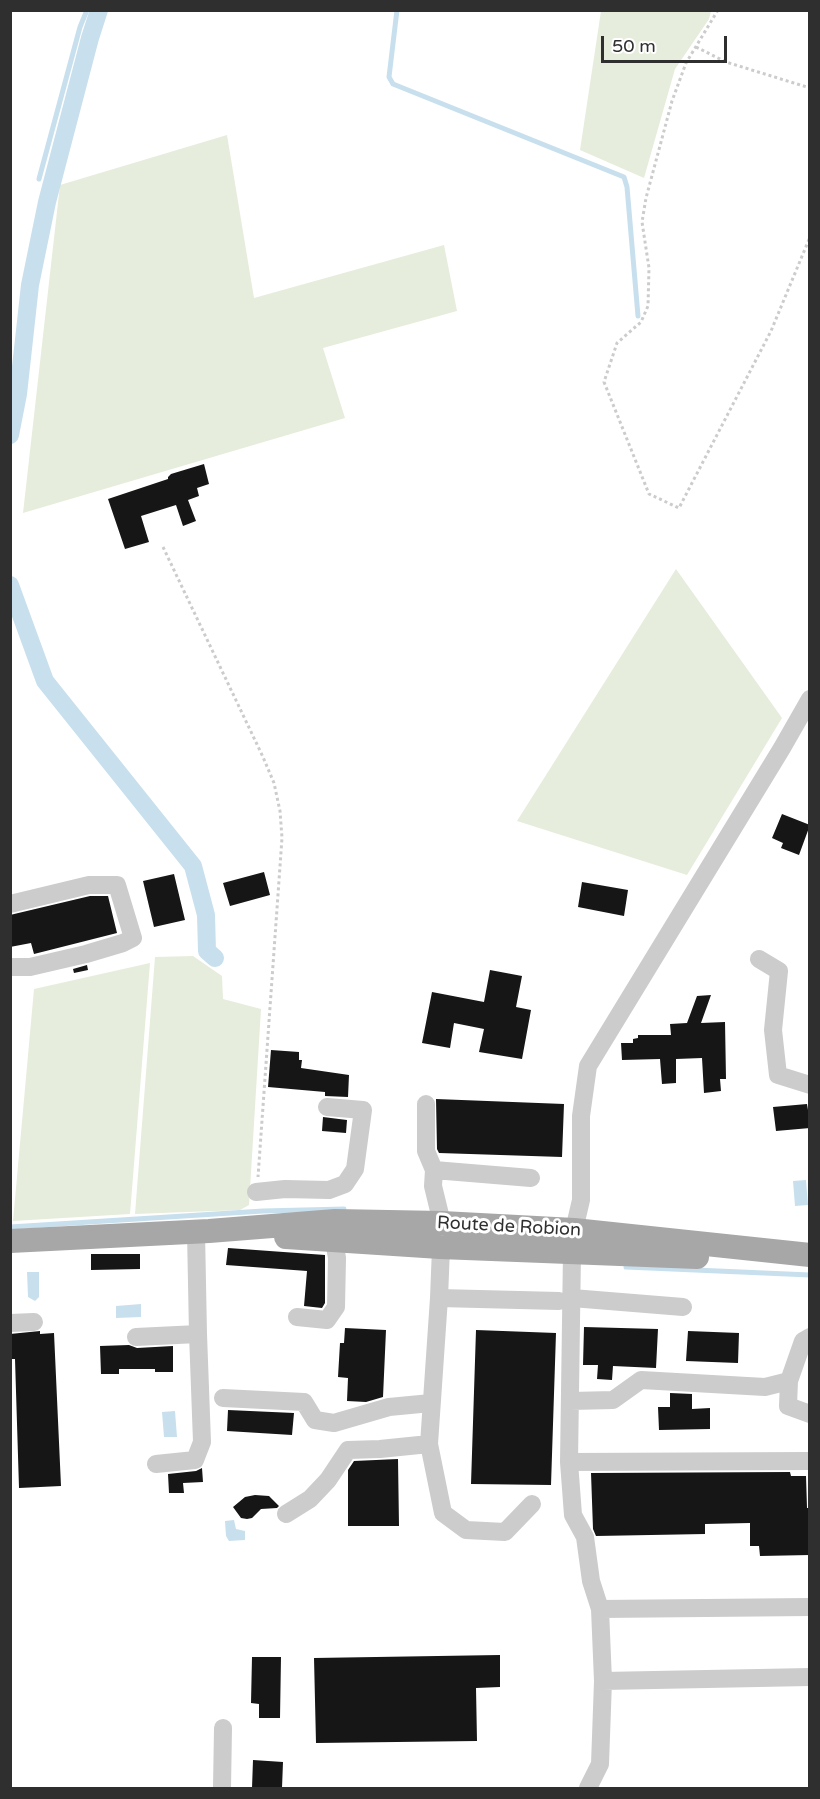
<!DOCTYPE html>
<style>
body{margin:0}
#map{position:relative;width:820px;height:1799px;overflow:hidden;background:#fff;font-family:"Varela Round",sans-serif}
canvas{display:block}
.frame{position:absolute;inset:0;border:12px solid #2f2f2f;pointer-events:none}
.scale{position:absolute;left:601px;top:36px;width:126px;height:27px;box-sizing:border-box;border:3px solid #2f2f2f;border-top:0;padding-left:8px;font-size:18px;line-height:21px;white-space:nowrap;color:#2f2f2f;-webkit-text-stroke:4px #fff;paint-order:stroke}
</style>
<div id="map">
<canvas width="820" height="1799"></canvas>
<div class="frame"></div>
<div class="scale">50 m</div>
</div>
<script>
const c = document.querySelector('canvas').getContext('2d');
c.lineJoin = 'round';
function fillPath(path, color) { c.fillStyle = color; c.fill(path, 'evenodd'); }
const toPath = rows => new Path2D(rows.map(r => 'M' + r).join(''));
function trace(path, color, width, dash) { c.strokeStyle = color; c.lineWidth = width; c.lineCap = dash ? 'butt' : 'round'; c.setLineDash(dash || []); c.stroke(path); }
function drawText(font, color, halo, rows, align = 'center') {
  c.font = font + ' "Varela Round",sans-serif'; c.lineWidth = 6; c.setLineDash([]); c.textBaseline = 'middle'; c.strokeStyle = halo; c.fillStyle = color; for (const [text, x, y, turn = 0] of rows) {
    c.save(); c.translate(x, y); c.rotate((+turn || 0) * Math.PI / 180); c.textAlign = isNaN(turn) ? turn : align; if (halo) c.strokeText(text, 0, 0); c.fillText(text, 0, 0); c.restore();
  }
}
fillPath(toPath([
 [601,11,711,11,709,19,675,69,644,178,580,150],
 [227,135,254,298,444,245,457,311,323,348,345,418,23,513,60,185],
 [676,569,782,718,687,875,517,821],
 [193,956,222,976,223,999,261,1009,249,1205,240,1210,135,1214,155,957],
 [150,963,130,1214,13,1221,34,989]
]), '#e6eddc');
fillPath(toPath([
 [806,1180,808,1205,795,1206,793,1181],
 [27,1272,39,1272,39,1297,35,1301,28,1297],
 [141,1304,141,1317,116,1318,116,1306],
 [175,1411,177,1437,164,1437,162,1412],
 [234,1520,236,1529,245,1531,245,1540,229,1541,226,1536,225,1521]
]), '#c8e0ed');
trace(toPath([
 [397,10,389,77,393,84,624,177,627,187,638,316],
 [39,179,80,27,87,10],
 [10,1227,263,1211,344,1209],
 [626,1267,810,1275]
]), '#c8e0ed', 5);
trace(toPath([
 [10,435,18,394,30,285,47,202,90,38,99,10],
 [10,585,45,681,193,866,206,915,207,951,215,958]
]), '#c8e0ed', 18);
fillPath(toPath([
 [204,464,209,484,197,488,199,496,188,500,196,521,183,526,176,505,141,516,149,542,125,549,108,499,168,479,168,477,171,474],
 [782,814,810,825,799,855,781,848,783,843,772,838],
 [264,872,270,895,230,906,223,883],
 [174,874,185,920,154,927,143,881],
 [582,882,628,890,624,916,578,907],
 [90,896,108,896,117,933,34,954,31,943,10,947,10,915],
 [87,965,88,970,74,973,73,969],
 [490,970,522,976,516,1007,531,1010,522,1059,479,1052,484,1029,454,1023,450,1048,422,1043,432,992,484,1002],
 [711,995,701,1023,725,1022,726,1079,720,1079,721,1091,704,1093,702,1058,676,1059,676,1083,662,1084,660,1059,622,1060,621,1043,633,1043,633,1039,638,1038,638,1035,671,1035,670,1024,687,1023,697,996],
 [271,1050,299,1052,299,1060,302,1060,301,1068,349,1075,348,1097,325,1096,325,1092,268,1087],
 [436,1099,564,1104,562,1157,439,1153,437,1149],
 [807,1104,808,1110,810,1109,810,1128,776,1131,773,1107],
 [323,1117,347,1120,346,1133,322,1131],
 [228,1248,325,1255,325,1303,322,1308,304,1306,307,1271,226,1265],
 [91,1254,140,1254,140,1269,91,1270],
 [584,1327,658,1329,656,1368,613,1366,612,1380,597,1379,598,1365,583,1365],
 [345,1328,386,1330,383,1397,366,1402,347,1401,348,1378,338,1377,340,1343,344,1343],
 [476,1330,556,1333,551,1485,471,1484],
 [40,1331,40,1334,54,1333,61,1486,19,1488,15,1359,10,1359,10,1334],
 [688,1331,739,1333,738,1363,686,1361],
 [129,1345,137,1348,173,1346,173,1372,155,1372,155,1369,119,1369,119,1374,101,1374,100,1346],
 [670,1393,692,1394,692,1409,710,1408,710,1429,659,1430,658,1407,670,1407],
 [228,1410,294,1413,292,1435,227,1431],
 [398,1459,399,1526,348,1526,348,1470,354,1461],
 [202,1468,203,1482,183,1483,184,1493,169,1493,168,1474,196,1471],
 [790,1472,791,1476,806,1476,807,1508,810,1508,810,1555,760,1556,759,1546,750,1546,750,1523,705,1524,705,1534,596,1536,593,1529,591,1473],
 [255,1495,269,1496,279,1506,277,1508,261,1509,252,1518,247,1519,241,1518,233,1507,245,1497],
 [500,1655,500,1687,476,1688,477,1741,316,1743,314,1658],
 [252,1657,281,1657,280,1718,259,1718,259,1704,251,1703],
 [253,1760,283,1762,282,1788,252,1788]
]), '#161616');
trace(toPath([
 [718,10,686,63,672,101,646,198,642,222,649,268,648,306,641,322,617,343,604,382,649,494,679,508,771,331,810,237],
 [696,47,726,62,810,88],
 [163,547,263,757,274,783,280,811,282,838,258,1177]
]), '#ccc', 3, [3, 3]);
trace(toPath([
 [810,699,782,748,588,1066,581,1116,581,1200,574,1230,572,1252,569,1462,573,1515,585,1537,591,1581,600,1609,810,1607],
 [10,904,89,885,117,885,133,938,123,943,86,954,30,967,10,967],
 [759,959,779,971,773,1030,778,1075,810,1085],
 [426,1104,426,1151,434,1170],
 [531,1178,434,1170,433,1186,442,1223,439,1298,429,1444,443,1513,466,1530,505,1532,532,1504],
 [256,1192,285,1189,329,1190,345,1184,355,1169,363,1110,327,1107],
 [439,1298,559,1301],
 [572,1298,683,1307],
 [297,1317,327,1320,336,1307,337,1258,334,1240],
 [10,1323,34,1322],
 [136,1337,198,1334,196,1232],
 [810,1337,803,1341,789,1381,788,1406,810,1414],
 [223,1398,304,1402,315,1420,334,1423,389,1407,431,1403],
 [571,1401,613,1400,641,1380,765,1387,789,1381],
 [569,1462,810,1461],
 [156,1464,195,1460,202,1442,198,1334],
 [286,1514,310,1499,328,1480,348,1450,380,1449,429,1444],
 [600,1609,603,1681,810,1677],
 [222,1788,223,1728],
 [588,1788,600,1764,603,1681]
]), '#ccc', 18);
trace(toPath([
 [286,1237,440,1247,697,1257],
 [10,1241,209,1231,335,1221,442,1223,574,1230,810,1255]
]), '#a7a7a7', 24);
drawText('18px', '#2f2f2f', '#fff', [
 ["Route de Robion",509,1227,3]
]);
</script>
